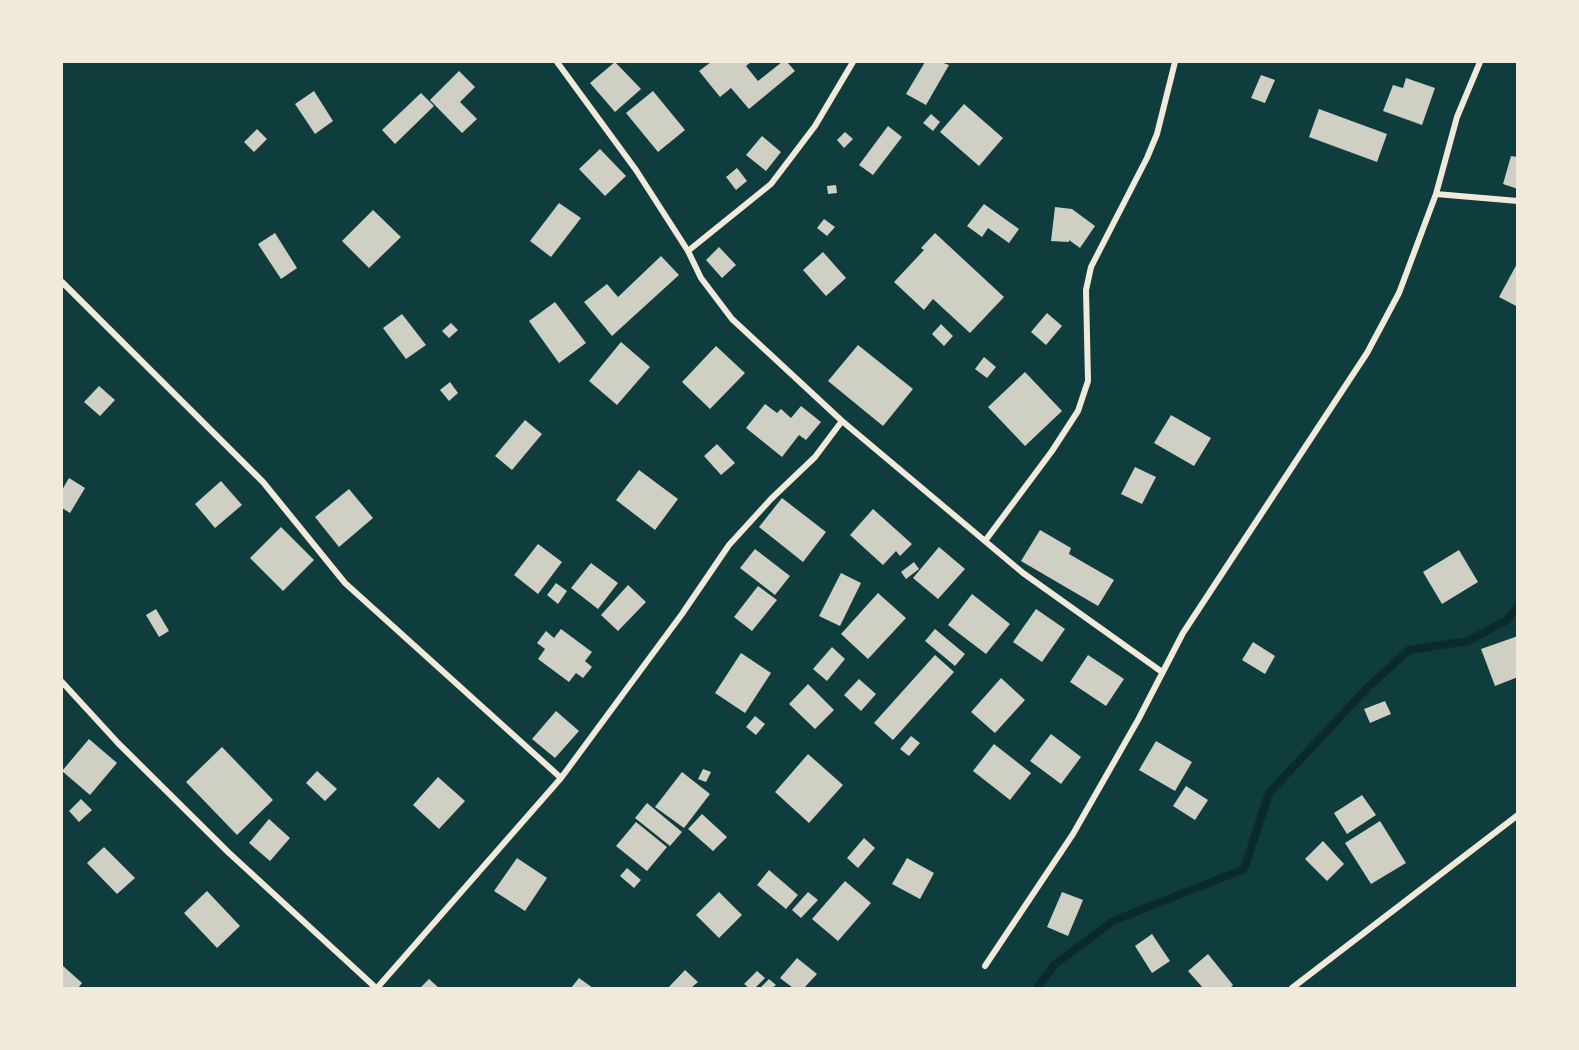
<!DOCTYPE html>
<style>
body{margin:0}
#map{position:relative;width:1579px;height:1050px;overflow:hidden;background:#0f3d3e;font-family:Karla,sans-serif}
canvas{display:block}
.frame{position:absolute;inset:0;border:63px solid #f1e9da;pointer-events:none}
</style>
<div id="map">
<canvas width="1579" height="1050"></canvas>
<div class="frame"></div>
</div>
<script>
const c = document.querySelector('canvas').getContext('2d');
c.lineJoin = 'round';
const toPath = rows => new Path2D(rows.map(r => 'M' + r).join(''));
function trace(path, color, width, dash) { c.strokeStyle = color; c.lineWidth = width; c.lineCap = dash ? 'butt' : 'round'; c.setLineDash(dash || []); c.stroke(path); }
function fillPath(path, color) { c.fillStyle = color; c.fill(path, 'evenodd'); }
trace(toPath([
 [1037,988,1054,965,1113,921,1244,869,1269,793,1367,688,1409,650,1468,641,1507,620,1518,606]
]), '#0a2a2b', 8);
fillPath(toPath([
 [615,62,641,89,615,112,590,83],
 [711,62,751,62,746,66,758,81,782,62,787,62,795,71,749,109,731,88,720,97,699,71],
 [925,62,941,62,949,65,926,105,906,94],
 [459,71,475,87,460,102,477,119,462,133,430,100],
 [1261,75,1275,80,1265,103,1251,98],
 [1406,78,1435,88,1422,125,1383,111,1393,85,1403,88],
 [314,91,333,121,315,134,295,104],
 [653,91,685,130,658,152,626,113],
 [421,93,434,106,395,144,382,130],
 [964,104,1003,138,979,166,940,132],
 [1319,109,1387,134,1377,162,1309,137],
 [931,114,940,122,933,131,923,123],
 [888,126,902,137,873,175,859,165],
 [257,129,267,139,254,152,244,142],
 [845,132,853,139,844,148,837,140],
 [762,136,781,152,766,171,746,155],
 [600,149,626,176,605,196,579,169],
 [1511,156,1518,157,1518,189,1503,184],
 [737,168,747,181,736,190,726,177],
 [836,185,837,193,828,194,827,186],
 [559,203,581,218,551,257,530,241],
 [984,204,1019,229,1009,243,988,228,982,237,967,226],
 [1055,207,1072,209,1095,226,1080,248,1069,240,1069,242,1051,241],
 [373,210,401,237,369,268,342,241],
 [824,219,835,227,827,236,817,228],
 [275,233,297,268,281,279,258,244],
 [935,233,1004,297,970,333,933,299,924,310,894,282,924,250,921,248],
 [719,247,736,265,722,278,706,260],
 [823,252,846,278,826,296,803,270],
 [661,256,679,275,612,336,584,302,607,284,618,297],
 [1518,262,1518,307,1499,297],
 [555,302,586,343,559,363,529,321],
 [1047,313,1062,326,1046,345,1031,332],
 [402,314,426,345,406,359,383,328],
 [451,323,458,330,449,338,442,331],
 [941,324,953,336,944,346,932,334],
 [621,342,650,367,617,405,589,381],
 [858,345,913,389,883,426,828,381],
 [716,346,745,373,710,409,682,382],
 [984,357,996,367,987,378,975,369],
 [1025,372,1062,411,1025,446,988,407],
 [450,382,458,393,449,401,440,390],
 [99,386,115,400,100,416,84,402],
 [765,404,777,413,781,409,791,418,801,406,821,422,806,440,799,435,782,457,746,428],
 [1171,415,1211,438,1194,466,1154,443],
 [525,420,542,434,512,470,495,456],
 [717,444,735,463,721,475,704,456],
 [1135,467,1156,477,1142,504,1121,494],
 [639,470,678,499,655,530,616,500],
 [69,478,85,488,70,513,62,508,62,490],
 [221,481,242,505,215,528,195,504],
 [349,489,373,518,339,547,315,517],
 [782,498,826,532,803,562,759,527],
 [873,509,912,544,900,556,896,551,883,565,850,535],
 [281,527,314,560,283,591,250,558],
 [1040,530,1071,548,1069,554,1114,580,1098,606,1021,561],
 [538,544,562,562,538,594,514,575],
 [939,547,965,569,938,599,913,578],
 [755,549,790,576,775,595,740,568],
 [1459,550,1478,582,1442,604,1423,572],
 [914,562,919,569,906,579,901,572],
 [591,563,618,583,598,609,571,588],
 [841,573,861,583,840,626,819,616],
 [556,583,567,591,558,604,547,595],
 [628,585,646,602,618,631,601,615],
 [758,586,777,600,752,631,734,617],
 [878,593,906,618,868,659,841,634],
 [972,594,1010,624,986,654,948,625],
 [156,609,169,631,159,637,146,615],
 [1036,609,1065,629,1042,662,1013,642],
 [561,629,592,652,585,661,592,667,583,678,576,673,569,682,538,659,545,649,537,643,546,631,554,638],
 [935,629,965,654,955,666,925,641],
 [1518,636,1518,677,1495,686,1481,649],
 [1253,642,1275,656,1265,674,1242,660],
 [832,647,845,659,827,681,813,669],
 [741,653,771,673,745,713,715,693],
 [935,655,954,672,893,740,874,723],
 [1088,655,1124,679,1106,706,1070,682],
 [1001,678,1025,700,995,733,971,712],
 [859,679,876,694,861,711,844,695],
 [808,684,834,710,815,729,789,704],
 [1385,701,1391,714,1370,723,1364,709],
 [556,711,579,731,555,758,532,739],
 [755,716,765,724,756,735,746,727],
 [1051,734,1081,757,1061,784,1030,761],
 [911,736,920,743,909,756,900,749],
 [89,739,117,763,90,795,62,771],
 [1156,741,1192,762,1175,791,1139,770],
 [994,744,1031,773,1010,800,973,771],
 [222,747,273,800,237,835,186,782],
 [808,754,843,785,809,823,775,792],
 [703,769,711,772,706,782,698,779],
 [317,771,337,789,325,801,306,783],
 [682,772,710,794,684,828,655,807],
 [438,777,465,801,439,829,413,805],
 [1186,786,1208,800,1195,820,1173,806],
 [1362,795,1376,815,1347,834,1334,813],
 [81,799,92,810,79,822,69,811],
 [647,803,682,832,670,846,635,818],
 [702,814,727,837,713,851,688,829],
 [269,819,290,838,270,861,249,843],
 [1380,821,1406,863,1371,884,1345,843],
 [636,822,667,847,647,871,616,846],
 [864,838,875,848,858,868,847,858],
 [1323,841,1344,864,1327,881,1305,859],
 [104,847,135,878,117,894,87,863],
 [517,858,547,878,525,911,494,891],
 [907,858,934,873,920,899,892,884],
 [627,868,641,880,634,888,620,876],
 [769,870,798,895,786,909,757,885],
 [845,881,871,903,838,941,812,919],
 [207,891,240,926,217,948,184,913],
 [719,892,742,915,719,938,696,915],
 [808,892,818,900,801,918,792,910],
 [1062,892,1083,900,1068,936,1047,927],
 [1152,934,1170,961,1152,973,1135,946],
 [1208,954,1233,985,1230,988,1203,988,1188,971],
 [797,958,817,974,804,988,793,988,780,978],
 [62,965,82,983,78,988,62,988],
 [685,970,698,982,691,988,668,988],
 [757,971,765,978,755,988,749,988,744,984],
 [579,978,593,988,571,988],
 [429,979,439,988,420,988],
 [769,979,776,985,772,988,760,988]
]), '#cfcfc3');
trace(toPath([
 [557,62,636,170,688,251,701,278,732,319,842,421,1023,573,1162,672],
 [1436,194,1518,201],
 [688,251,771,184,815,126,853,62],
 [62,282,263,482,345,583,561,778],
 [985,541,1052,451,1078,411,1088,381,1086,290,1091,267,1147,158,1157,134,1175,62],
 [62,682,118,743,228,852,376,988],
 [985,966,1073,834,1138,720,1183,633,1367,353,1399,293,1436,194,1457,117,1480,62],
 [377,988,561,778,682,614,729,545,771,499,815,457,842,421],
 [1292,988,1518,815]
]), '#f1e9da', 6);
</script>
